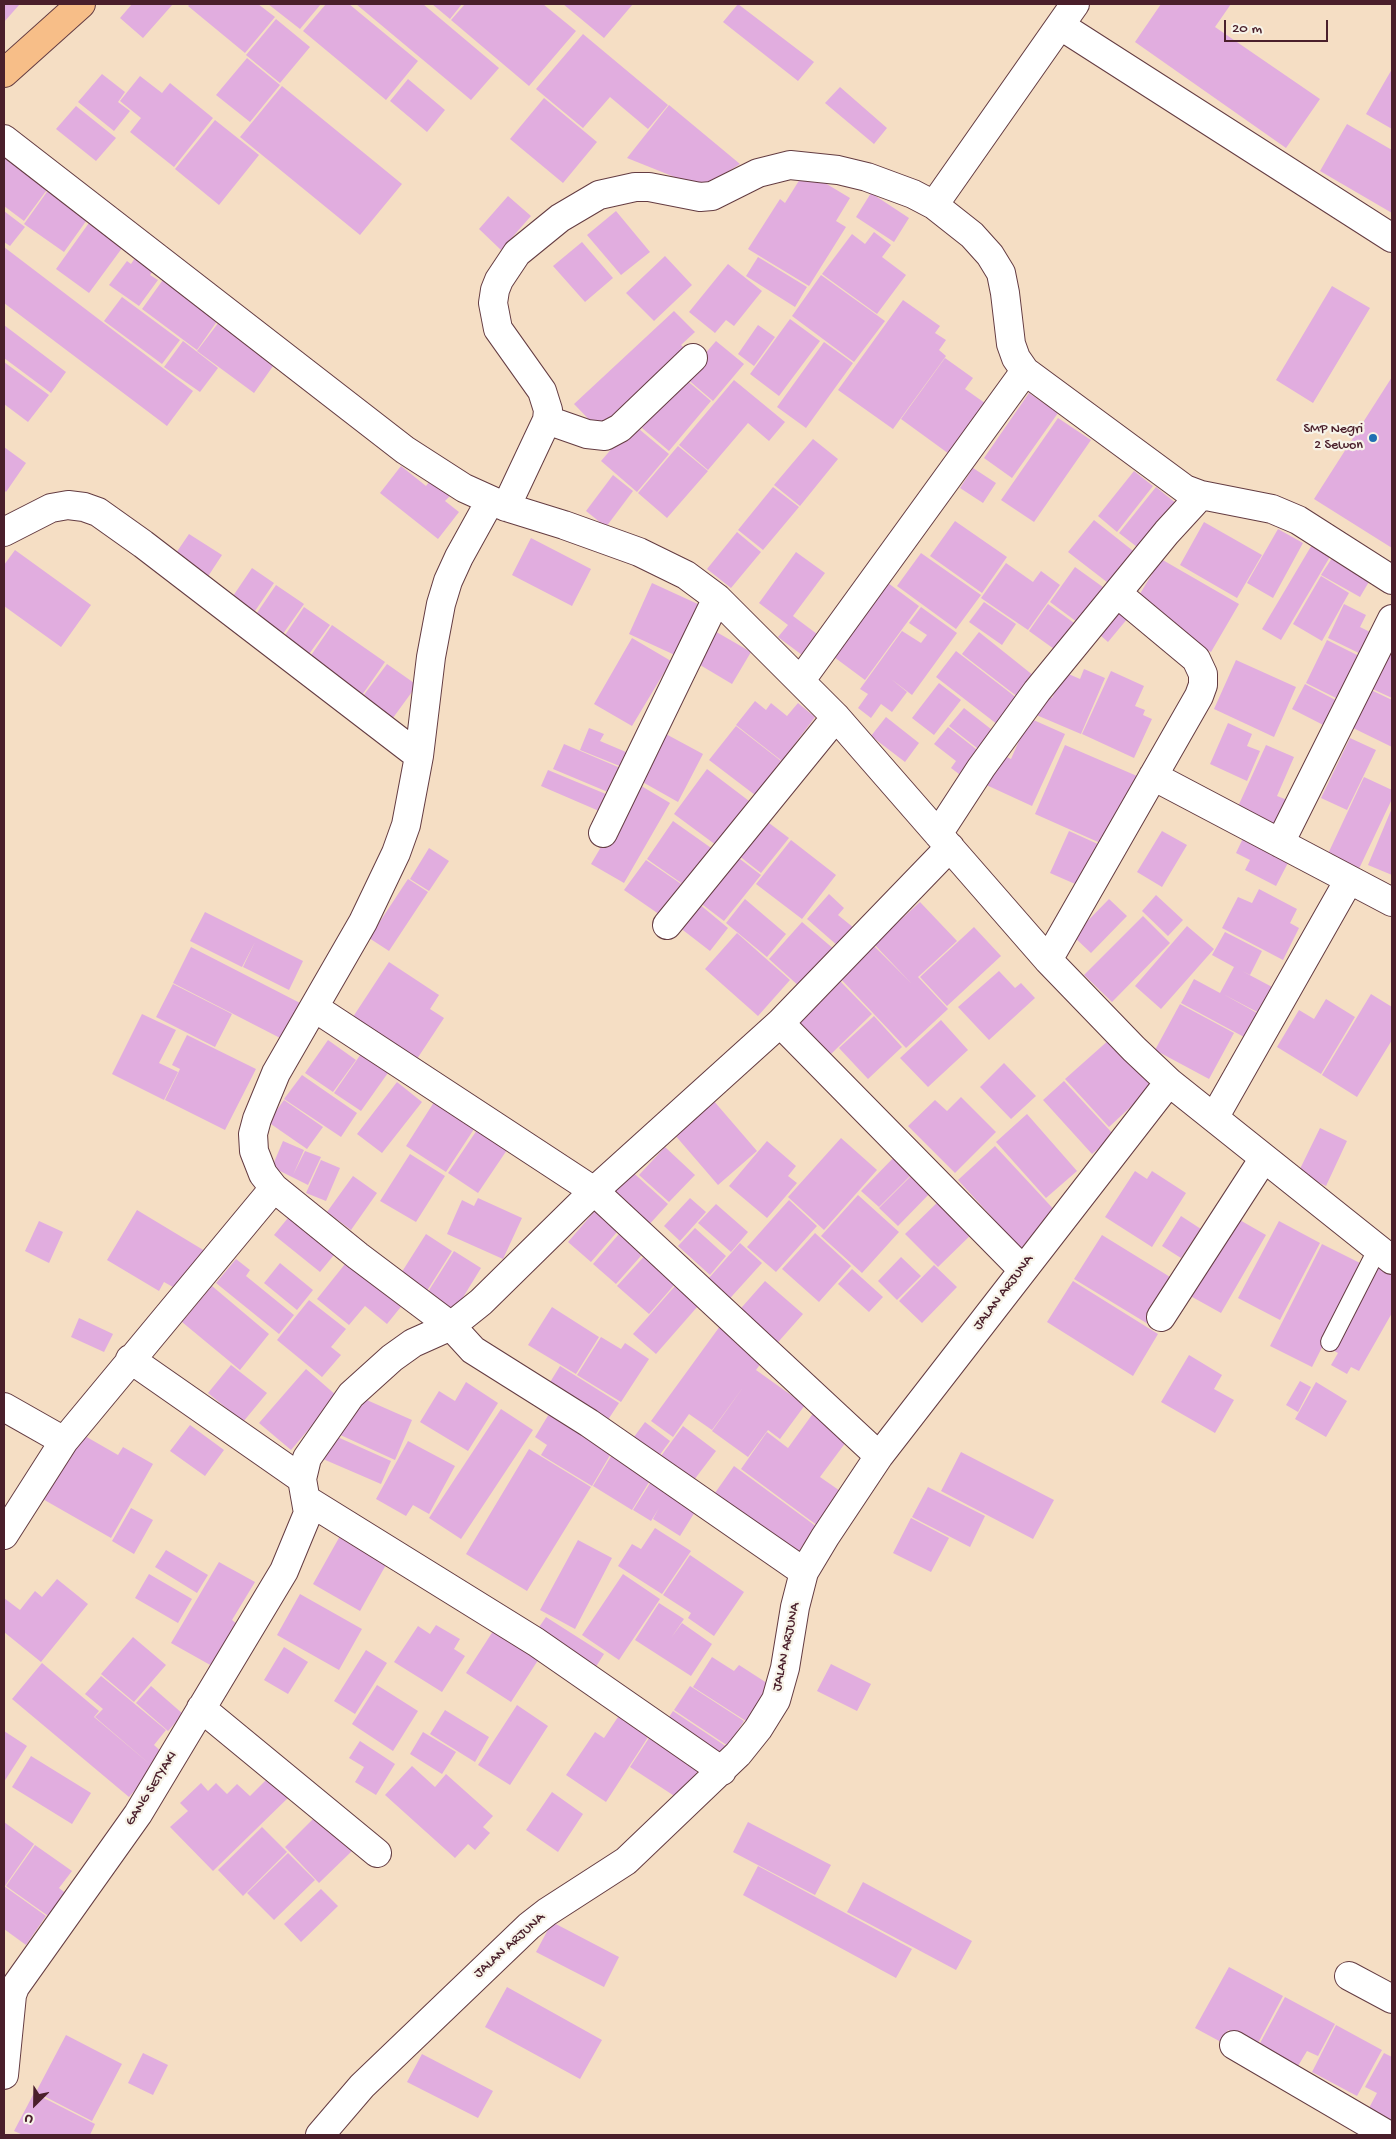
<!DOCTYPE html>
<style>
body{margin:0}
#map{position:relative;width:1396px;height:2139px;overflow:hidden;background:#f5dec4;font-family:"Gochi Hand",sans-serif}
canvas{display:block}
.frame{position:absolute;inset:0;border:5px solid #4a1f2b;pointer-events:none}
.north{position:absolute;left:10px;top:2079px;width:50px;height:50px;-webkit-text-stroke:4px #f7f3e8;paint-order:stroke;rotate:203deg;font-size:14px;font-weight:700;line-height:20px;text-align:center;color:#4a1f2b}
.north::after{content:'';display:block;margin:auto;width:18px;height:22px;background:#4a1f2b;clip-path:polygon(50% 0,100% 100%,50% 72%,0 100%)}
.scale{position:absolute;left:1224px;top:20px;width:104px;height:22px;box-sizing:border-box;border:2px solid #4a1f2b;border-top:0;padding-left:6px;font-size:15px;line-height:18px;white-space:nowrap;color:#4a1f2b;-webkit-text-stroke:4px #f7f3e8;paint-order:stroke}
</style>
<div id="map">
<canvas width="1396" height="2139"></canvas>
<div class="frame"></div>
<div class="north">U</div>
<div class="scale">20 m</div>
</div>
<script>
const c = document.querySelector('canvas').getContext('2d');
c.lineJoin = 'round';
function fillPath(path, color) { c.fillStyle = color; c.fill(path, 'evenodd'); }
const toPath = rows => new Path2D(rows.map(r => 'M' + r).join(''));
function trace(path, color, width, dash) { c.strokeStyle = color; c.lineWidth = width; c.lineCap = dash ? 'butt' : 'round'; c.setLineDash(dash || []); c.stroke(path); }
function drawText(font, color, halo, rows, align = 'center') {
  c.font = font + ' "Gochi Hand",sans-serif'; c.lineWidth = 4.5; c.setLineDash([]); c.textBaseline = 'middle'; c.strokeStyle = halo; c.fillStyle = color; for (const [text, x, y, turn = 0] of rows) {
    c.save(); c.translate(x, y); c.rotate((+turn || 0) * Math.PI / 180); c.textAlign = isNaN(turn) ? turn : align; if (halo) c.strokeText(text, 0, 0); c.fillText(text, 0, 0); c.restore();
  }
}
fillPath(toPath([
 [4,4,20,4,4,22],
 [132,4,173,4,143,38,120,18],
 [190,4,258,4,275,17,245,53,188,6],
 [268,4,321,4,300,29],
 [326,4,349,4,418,61,386,100,303,31],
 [356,4,423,4,499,68,471,100],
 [432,4,462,4,450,19],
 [465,4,543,4,576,31,529,86,451,20],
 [563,4,633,4,604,38],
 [738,4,814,62,798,81,723,22],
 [1161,4,1231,4,1215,27,1320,99,1286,148,1135,42],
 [276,19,310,47,280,83,246,55],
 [583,34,668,105,648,129,610,97,583,128,536,89],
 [247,58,280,85,250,122,216,95],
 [1392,69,1392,129,1366,114],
 [102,74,125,92,118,102,130,111,114,131,78,102],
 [140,76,162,93,170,83,213,118,174,167,130,132,141,118,120,101],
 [408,79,445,110,427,132,390,101],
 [282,86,402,184,360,235,240,137],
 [840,87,887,128,874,144,825,103],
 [544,98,597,142,563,183,510,139],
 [669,105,740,164,702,188,627,158],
 [76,106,116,138,96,161,56,129],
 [215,120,259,155,219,205,175,169],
 [1347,124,1392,150,1392,213,1320,171],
 [4,154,49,187,24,221,4,206],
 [805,171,850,198,836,221,846,227,809,286,748,249,780,199,785,203],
 [49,189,89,217,64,252,24,224],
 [871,193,909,218,894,242,856,217],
 [508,196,531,216,501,250,479,229],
 [4,211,25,227,10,246,4,242],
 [616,211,650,252,621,275,587,235],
 [91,220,125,244,89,293,56,269],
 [874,232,891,245,882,257,906,275,877,314,822,274,852,234,865,244],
 [582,242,613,278,585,302,553,266],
 [4,247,193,391,167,426,4,303],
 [137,255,155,268,150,275,158,280,139,306,109,285,127,261,131,264],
 [665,256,692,285,654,321,626,293],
 [758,257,807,287,795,307,746,276],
 [728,264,762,291,734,326,726,320,715,333,689,312],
 [821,275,885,321,854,362,792,316],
 [165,277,220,317,197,350,142,309],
 [1332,286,1370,308,1313,403,1276,380],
 [122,297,180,340,162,364,104,321],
 [903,300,940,326,935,333,946,340,939,350,946,356,893,429,838,390],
 [674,311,695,332,681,345,690,353,603,434,574,404],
 [222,318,278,359,254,393,197,351],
 [790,319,820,341,779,396,750,374],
 [4,325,66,372,51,393,4,358],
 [758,325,775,337,754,366,738,354],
 [183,341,218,368,200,392,164,367],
 [716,341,744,364,713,401,685,377],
 [824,342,853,363,806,428,777,407],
 [945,358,973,378,965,389,992,408,956,459,901,419],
 [4,362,49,395,28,422,4,404],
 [1392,377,1392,548,1314,499],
 [684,378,711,401,669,451,642,428],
 [734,380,785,422,769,441,748,423,708,470,679,445],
 [1029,393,1058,413,1012,478,984,458],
 [1058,418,1091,440,1034,522,1001,500],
 [633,424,669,454,637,492,601,461],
 [813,439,838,459,800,506,774,485],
 [678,446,708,471,667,518,638,493],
 [4,447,26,463,6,492,4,490],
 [401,466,426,486,433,477,453,493,445,501,459,512,438,539,380,493],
 [973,468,996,483,983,503,960,488],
 [1134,471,1153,486,1117,532,1098,516],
 [613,475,633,491,606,527,586,511],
 [773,487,799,507,763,550,738,530],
 [1156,487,1177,504,1141,550,1119,533],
 [1094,520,1137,554,1112,586,1068,552],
 [955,521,1007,557,982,593,930,556],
 [1204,522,1262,555,1237,598,1180,565],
 [1278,529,1303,543,1273,598,1247,583],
 [737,532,761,552,731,588,707,569],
 [189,534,222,555,207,578,174,556],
 [531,538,591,569,572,606,512,575],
 [1313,543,1331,555,1281,640,1262,629],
 [15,550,91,605,61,647,4,606,4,565],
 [796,552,825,573,793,616,817,634,802,655,778,637,788,625,759,603],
 [921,553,981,595,956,629,897,586],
 [1332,558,1370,580,1360,597,1321,575],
 [1161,559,1239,604,1211,652,1156,620,1135,602],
 [1006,563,1033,582,1041,571,1060,585,1028,630,981,598],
 [1075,567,1107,590,1081,625,1050,602],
 [252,568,274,583,253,614,231,599],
 [1321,576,1349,593,1322,641,1293,624],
 [652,583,700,605,677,656,629,634],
 [888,583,919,606,865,680,834,657],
 [276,585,304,604,278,641,250,623],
 [984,602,1016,624,1002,645,969,622],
 [1048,604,1081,628,1061,654,1029,631],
 [1344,604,1366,615,1360,627,1378,636,1367,657,1328,638],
 [1113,605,1128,618,1108,642,1093,629],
 [304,607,330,625,304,661,279,644],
 [921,607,957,633,912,695,891,679,907,692,892,712,881,704,871,718,858,708,868,694,860,689,902,631,921,643,927,635,909,623],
 [332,625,385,662,358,701,305,664],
 [713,630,751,652,732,684,695,662],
 [979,632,1039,680,1023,701,962,654],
 [632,638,671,661,632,726,594,704],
 [1327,640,1367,660,1346,703,1306,683],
 [1382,650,1392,654,1392,698,1366,686],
 [956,651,1022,702,1002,728,936,677],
 [1236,660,1296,687,1274,737,1214,709],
 [387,664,417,685,390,722,360,700],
 [1084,669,1105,678,1081,734,1034,714,1043,694,1052,698,1064,672,1080,679],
 [1111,671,1144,686,1135,706,1145,710,1143,715,1152,719,1134,758,1082,734],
 [939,683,961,700,934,735,912,718],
 [1305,684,1345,705,1333,730,1292,709],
 [1369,689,1392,700,1392,747,1351,727],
 [755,701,766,710,771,703,787,716,798,703,815,717,782,761,736,725],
 [964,708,996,733,982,752,949,726],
 [886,717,919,743,905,762,871,736],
 [1029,718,1065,734,1032,806,982,783,996,752,1011,759],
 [1228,723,1252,734,1247,746,1260,751,1247,781,1210,764],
 [736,726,781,761,755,795,709,760],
 [948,727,986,757,967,780,951,768,956,761,934,744],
 [589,728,604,734,600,741,633,755,627,769,580,750],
 [664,733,703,754,678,802,639,780],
 [1350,738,1376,750,1347,810,1321,798],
 [564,744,625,770,615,795,553,769],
 [1065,745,1137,776,1107,846,1035,814],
 [1266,745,1294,757,1277,796,1290,801,1276,831,1235,813],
 [707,769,753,804,720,848,674,814],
 [548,770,613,797,606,814,541,786],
 [1364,777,1392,790,1392,799,1357,873,1326,858],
 [638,784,670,803,624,883,591,864],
 [1392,808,1392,875,1368,865],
 [765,820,789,838,761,873,738,855],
 [673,821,714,850,687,887,647,859],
 [1069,831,1100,845,1082,887,1050,873],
 [1162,831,1187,845,1162,887,1137,872],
 [1246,832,1292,855,1276,886,1245,870,1250,860,1236,853],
 [791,840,836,875,802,919,756,884],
 [429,848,449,861,429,891,410,879],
 [736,856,761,875,724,921,699,902],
 [646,860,687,888,666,919,624,890],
 [408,879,428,892,389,951,369,938],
 [1259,889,1297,909,1290,923,1299,928,1283,960,1222,928,1238,897,1252,903],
 [829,894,844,908,838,915,854,928,838,946,807,919],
 [1156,895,1183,920,1168,936,1142,911],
 [745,899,786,934,767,957,726,923],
 [1109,899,1127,916,1091,953,1073,936],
 [920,902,957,941,918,977,948,1009,906,1048,839,977,873,945,912,984,874,944],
 [698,903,728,928,710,951,679,927],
 [205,912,303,961,289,990,243,967,255,942,242,967,190,941],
 [1143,916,1170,943,1112,1002,1084,975],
 [802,922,835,950,801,988,769,959],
 [1187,926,1214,949,1161,1009,1135,986],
 [974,927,1001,956,947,1006,920,977],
 [1225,932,1262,951,1250,975,1242,971,1274,988,1261,1014,1223,994,1257,1013,1244,1037,1181,1003,1194,979,1220,993,1234,967,1212,955],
 [737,933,790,980,758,1016,705,969],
 [191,947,302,1004,284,1040,173,983],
 [389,962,439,995,430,1009,444,1018,413,1065,349,1023],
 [999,971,1015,988,1021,983,1035,998,989,1040,958,1007],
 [840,981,872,1014,830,1055,797,1021],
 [173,984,232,1014,215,1047,156,1017],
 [1371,994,1392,1007,1392,1040,1357,1097,1322,1075],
 [1326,999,1355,1017,1321,1074,1277,1047,1299,1010,1314,1019],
 [1180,1004,1234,1033,1209,1079,1155,1050],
 [142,1014,176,1030,159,1063,178,1072,164,1100,112,1074],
 [874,1016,902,1047,868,1079,839,1048],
 [941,1020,968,1050,928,1087,900,1058],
 [187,1035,256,1069,225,1130,165,1100,180,1069,172,1065],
 [1110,1039,1153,1086,1109,1127,1065,1079],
 [328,1040,356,1060,333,1092,305,1073],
 [363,1051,390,1070,361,1111,334,1093],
 [1004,1063,1036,1096,1011,1119,980,1087],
 [302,1075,357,1113,341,1137,284,1099],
 [1064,1081,1114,1135,1092,1154,1043,1100],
 [397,1082,422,1102,382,1153,357,1134],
 [961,1097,996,1132,955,1173,908,1126,935,1100,947,1111],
 [436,1099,476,1126,446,1172,406,1146],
 [284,1100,323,1127,307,1149,268,1122],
 [713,1100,757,1151,718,1185,674,1134],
 [1027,1114,1077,1171,1046,1198,996,1142],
 [479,1127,509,1147,478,1193,448,1173],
 [1320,1128,1347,1141,1326,1186,1298,1173],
 [841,1138,877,1170,824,1230,788,1197],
 [283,1141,304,1150,293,1175,305,1151,321,1157,308,1185,272,1167],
 [767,1141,796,1166,788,1176,797,1183,767,1218,729,1186],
 [995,1146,1059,1215,1021,1249,958,1180],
 [665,1147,695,1175,669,1202,639,1175],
 [899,1152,917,1169,879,1207,861,1191],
 [410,1154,445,1176,416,1222,380,1201],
 [321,1160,340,1168,326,1201,306,1193],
 [628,1168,668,1204,646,1228,606,1192],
 [918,1169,936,1187,898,1226,879,1208],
 [1135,1171,1147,1179,1152,1171,1186,1193,1152,1247,1105,1217],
 [353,1176,377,1193,351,1230,327,1212],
 [858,1195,899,1232,862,1273,821,1236],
 [945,1195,978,1228,938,1267,905,1234],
 [478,1198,522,1218,503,1259,447,1234,462,1200,474,1206],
 [690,1198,706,1212,680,1241,664,1226],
 [789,1200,817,1226,776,1272,747,1247],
 [716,1204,748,1232,731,1252,698,1223],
 [600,1205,623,1225,591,1262,568,1242],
 [137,1210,205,1251,180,1291,164,1282,159,1291,107,1260],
 [292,1213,338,1250,320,1272,274,1235],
 [1231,1215,1266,1235,1221,1313,1185,1293],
 [1181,1216,1201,1229,1181,1258,1162,1246],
 [39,1221,63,1232,49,1263,25,1251],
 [1279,1221,1320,1243,1280,1320,1238,1298],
 [625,1227,648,1248,616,1284,593,1264],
 [695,1228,726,1256,710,1275,678,1246],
 [815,1233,851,1266,819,1302,782,1269],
 [426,1234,452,1251,425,1294,398,1278],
 [1102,1235,1175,1280,1148,1324,1074,1279],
 [740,1243,762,1263,723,1306,701,1287],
 [1322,1244,1364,1265,1312,1367,1270,1346],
 [650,1250,681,1277,649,1314,617,1286],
 [454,1251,481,1268,454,1312,426,1295],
 [901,1257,921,1276,897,1300,878,1281],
 [236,1259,250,1270,246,1276,294,1315,279,1334,216,1283],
 [349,1259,404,1303,387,1324,365,1306,349,1325,317,1299],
 [280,1263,313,1290,297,1310,264,1283],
 [1377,1264,1392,1272,1392,1313,1359,1371,1351,1367,1347,1374,1331,1365,1338,1353,1329,1348],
 [934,1265,957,1287,922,1323,899,1301],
 [852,1269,883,1297,869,1312,838,1284],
 [765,1281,803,1314,772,1349,735,1315],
 [1073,1281,1158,1334,1133,1376,1047,1322],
 [212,1286,269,1334,240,1370,182,1322],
 [675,1286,698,1306,656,1354,633,1334],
 [309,1300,346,1329,331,1347,341,1355,322,1377,277,1340],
 [552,1307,599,1337,576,1374,528,1345],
 [79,1318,113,1334,104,1352,71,1337],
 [723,1322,767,1355,756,1370,805,1405,780,1439,768,1430,748,1457,712,1431,744,1386,712,1430,689,1414,673,1437,651,1421],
 [601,1337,621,1349,625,1343,649,1359,621,1402,577,1375],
 [1189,1355,1222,1375,1214,1389,1234,1400,1215,1433,1161,1402],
 [231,1365,267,1393,243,1422,208,1393],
 [560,1366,619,1403,602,1429,544,1392],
 [306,1369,337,1396,291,1450,259,1423],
 [1300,1381,1311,1387,1298,1412,1286,1405],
 [466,1382,498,1403,468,1451,420,1422,439,1391,455,1401],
 [1316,1382,1347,1401,1326,1437,1295,1419],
 [360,1397,412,1420,395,1460,336,1433],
 [501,1409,533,1430,461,1539,429,1518],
 [814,1412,849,1438,820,1477,843,1493,818,1526,741,1469,767,1432,788,1448],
 [549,1414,616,1445,592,1486,541,1455,547,1445,535,1437],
 [645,1422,670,1441,656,1460,631,1441],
 [190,1425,224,1450,205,1476,170,1451],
 [683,1426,716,1451,694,1480,661,1456],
 [78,1432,118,1455,123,1447,153,1464,111,1538,41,1498],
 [333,1435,391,1461,381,1484,323,1459],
 [408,1441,455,1466,429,1514,413,1505,406,1516,376,1499],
 [616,1448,651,1479,632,1510,593,1486],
 [529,1449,591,1487,527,1591,466,1554],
 [961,1452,1054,1500,1033,1539,941,1491],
 [734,1466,817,1527,792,1560,710,1500],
 [652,1480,698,1507,680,1536,653,1519,659,1508,651,1521,633,1510],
 [928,1487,985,1516,970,1547,912,1517],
 [131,1508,153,1520,134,1554,112,1541],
 [911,1518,949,1538,931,1572,893,1553],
 [655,1528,691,1551,662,1594,618,1566,632,1544,641,1549],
 [340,1536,387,1563,360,1611,313,1584],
 [578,1540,612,1558,575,1629,540,1610],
 [166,1550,208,1575,197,1593,155,1567],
 [690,1555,744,1592,714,1636,688,1618,691,1613,663,1595],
 [219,1562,255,1582,232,1620,237,1624,212,1666,171,1643],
 [149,1574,192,1599,178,1623,135,1598],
 [623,1574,660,1599,619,1660,582,1635],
 [57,1579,88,1604,41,1662,4,1632,4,1598,20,1610,35,1591,42,1597],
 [300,1594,362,1629,339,1670,277,1635],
 [659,1603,684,1619,671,1638,682,1623,712,1644,691,1676,635,1640],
 [546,1617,604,1654,592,1673,533,1636],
 [436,1625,460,1639,454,1649,465,1656,442,1692,394,1662,418,1626,430,1634],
 [497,1625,542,1654,511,1702,466,1673],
 [133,1637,166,1665,134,1702,101,1674],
 [284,1647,308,1662,288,1694,264,1680],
 [366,1650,387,1663,355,1714,334,1701],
 [712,1657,734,1671,739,1665,770,1685,746,1721,693,1687],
 [42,1663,99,1711,94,1717,152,1766,95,1717,103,1709,85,1694,101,1676,166,1730,154,1745,165,1755,129,1797,12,1699],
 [831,1664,871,1684,857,1711,817,1691],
 [377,1685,418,1711,393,1751,352,1724],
 [151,1686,183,1714,168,1731,136,1703],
 [690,1686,744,1721,728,1746,674,1710],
 [517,1705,548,1726,510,1785,478,1765],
 [445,1710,489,1737,475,1762,430,1734],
 [622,1711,652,1731,606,1802,566,1775,595,1732,604,1738],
 [673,1711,727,1747,716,1763,662,1728],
 [4,1731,27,1746,4,1782],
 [423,1732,456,1752,442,1774,410,1754],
 [653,1732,702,1765,679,1799,630,1767],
 [360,1741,395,1764,376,1795,355,1782,364,1767,349,1758],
 [31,1756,91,1793,72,1824,12,1787],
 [412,1766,435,1787,446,1774,493,1816,483,1827,490,1833,475,1850,468,1844,455,1858,385,1795],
 [271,1775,291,1795,213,1871,170,1827,188,1811,180,1803,201,1783,208,1791,216,1783,227,1794,237,1784,250,1796],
 [552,1792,583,1814,558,1852,526,1830],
 [318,1814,353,1850,319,1883,285,1847],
 [4,1822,34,1844,5,1886,4,1885],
 [748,1822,831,1865,815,1895,733,1852],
 [262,1827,287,1852,243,1896,218,1870],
 [35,1845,72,1871,59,1888,68,1895,51,1918,6,1886],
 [288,1853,315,1880,274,1920,247,1893],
 [758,1866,912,1949,896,1978,743,1895],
 [863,1882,972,1941,956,1970,847,1912],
 [4,1886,46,1916,26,1945,4,1929],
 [321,1889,338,1906,301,1942,284,1924],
 [552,1922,619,1957,604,1987,536,1952],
 [1229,1967,1283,1996,1257,2045,1228,2030,1221,2042,1195,2028],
 [507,1987,602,2040,580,2079,485,2027],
 [1285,1997,1335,2024,1318,2056,1307,2051,1298,2066,1259,2045],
 [1336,2025,1382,2050,1357,2096,1312,2072],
 [66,2035,122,2064,92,2121,36,2092],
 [143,2053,168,2065,153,2095,128,2083],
 [1384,2053,1392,2057,1392,2121,1369,2108,1377,2093,1365,2087],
 [422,2054,493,2091,478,2118,407,2082],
 [34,2093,95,2124,90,2135,23,2135,14,2131]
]), '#e1addf');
const service = toPath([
 [1330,1342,1378,1248]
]);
const minor = toPath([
 [1061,26,1392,238],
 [4,139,405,450,464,488,506,507,564,525,639,552,686,575,717,598,836,717,1048,960,1134,1049,1169,1082,1392,1260],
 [934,205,1075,4],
 [547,420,587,434,605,436,620,428,693,358],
 [490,501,459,557,448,581,441,604,431,657,419,756,406,825,396,853,363,922,276,1073,257,1119,253,1134,254,1151,263,1174,274,1188,358,1256,451,1326,473,1350,589,1423,804,1572],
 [506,507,547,420,548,410,542,391,498,329,493,303,495,290,499,280,517,253,560,218,599,195,635,187,649,187,700,197,712,196,758,173,790,165,838,170,867,177,913,194,934,205,972,235,990,255,1001,273,1005,293,1011,344,1016,358,1025,371,1185,489,1201,495,1272,509,1298,520,1392,580],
 [4,532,51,508,68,505,84,507,98,512,143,544,419,756],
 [801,680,1025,371],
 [1153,776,1392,902],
 [603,833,717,598],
 [938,834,981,768,1037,691,1167,532,1201,495],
 [1280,843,1392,619],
 [667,925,836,717],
 [1048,960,1199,696,1203,685,1203,674,1196,659,1118,594],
 [315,1008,594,1191,879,1456],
 [780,1023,1022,1269],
 [1214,1118,1349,880],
 [1161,1317,1264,1158],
 [130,1359,302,1479],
 [4,1407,64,1441],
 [307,1500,536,1642,722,1771],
 [4,1535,64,1441,274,1188],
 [201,1708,377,1853],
 [1349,1976,1392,1999],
 [1234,2045,1388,2135],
 [4,2075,12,1995,15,1987,138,1814,284,1571,308,1513,302,1479,307,1458,351,1395,392,1358,413,1343,451,1326,481,1302,594,1191,780,1023,950,847],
 [320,2135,362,2086,529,1926,547,1912,626,1861,738,1754,758,1729,776,1700,785,1668,795,1607,804,1572,825,1537,879,1456,1169,1082]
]);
const primary = toPath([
 [4,73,81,4]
]);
trace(service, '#643c42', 20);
trace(minor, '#643c42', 30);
trace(primary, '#643c42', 30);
trace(service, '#fff', 18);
trace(minor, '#fff', 28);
trace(primary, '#f7be88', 28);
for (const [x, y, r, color] of [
 [1373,438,5,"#1f6fb2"]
]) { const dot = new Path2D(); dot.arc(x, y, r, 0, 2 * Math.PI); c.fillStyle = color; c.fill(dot); trace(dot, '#f7f3e8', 2); }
drawText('14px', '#4a1f2b', '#f7f3e8', [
 ["SMP Negri",1363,430],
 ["2 Sewon",1363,446]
], 'right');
drawText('14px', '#4a1f2b', '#f7f3e8', [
 ["JALAN ARJUNA",1004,1293,-53],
 ["JALAN ARJUNA",787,1647,-78],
 ["GANG SETYAKI",152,1789,-58],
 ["JALAN ARJUNA",510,1946,-42]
]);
</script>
